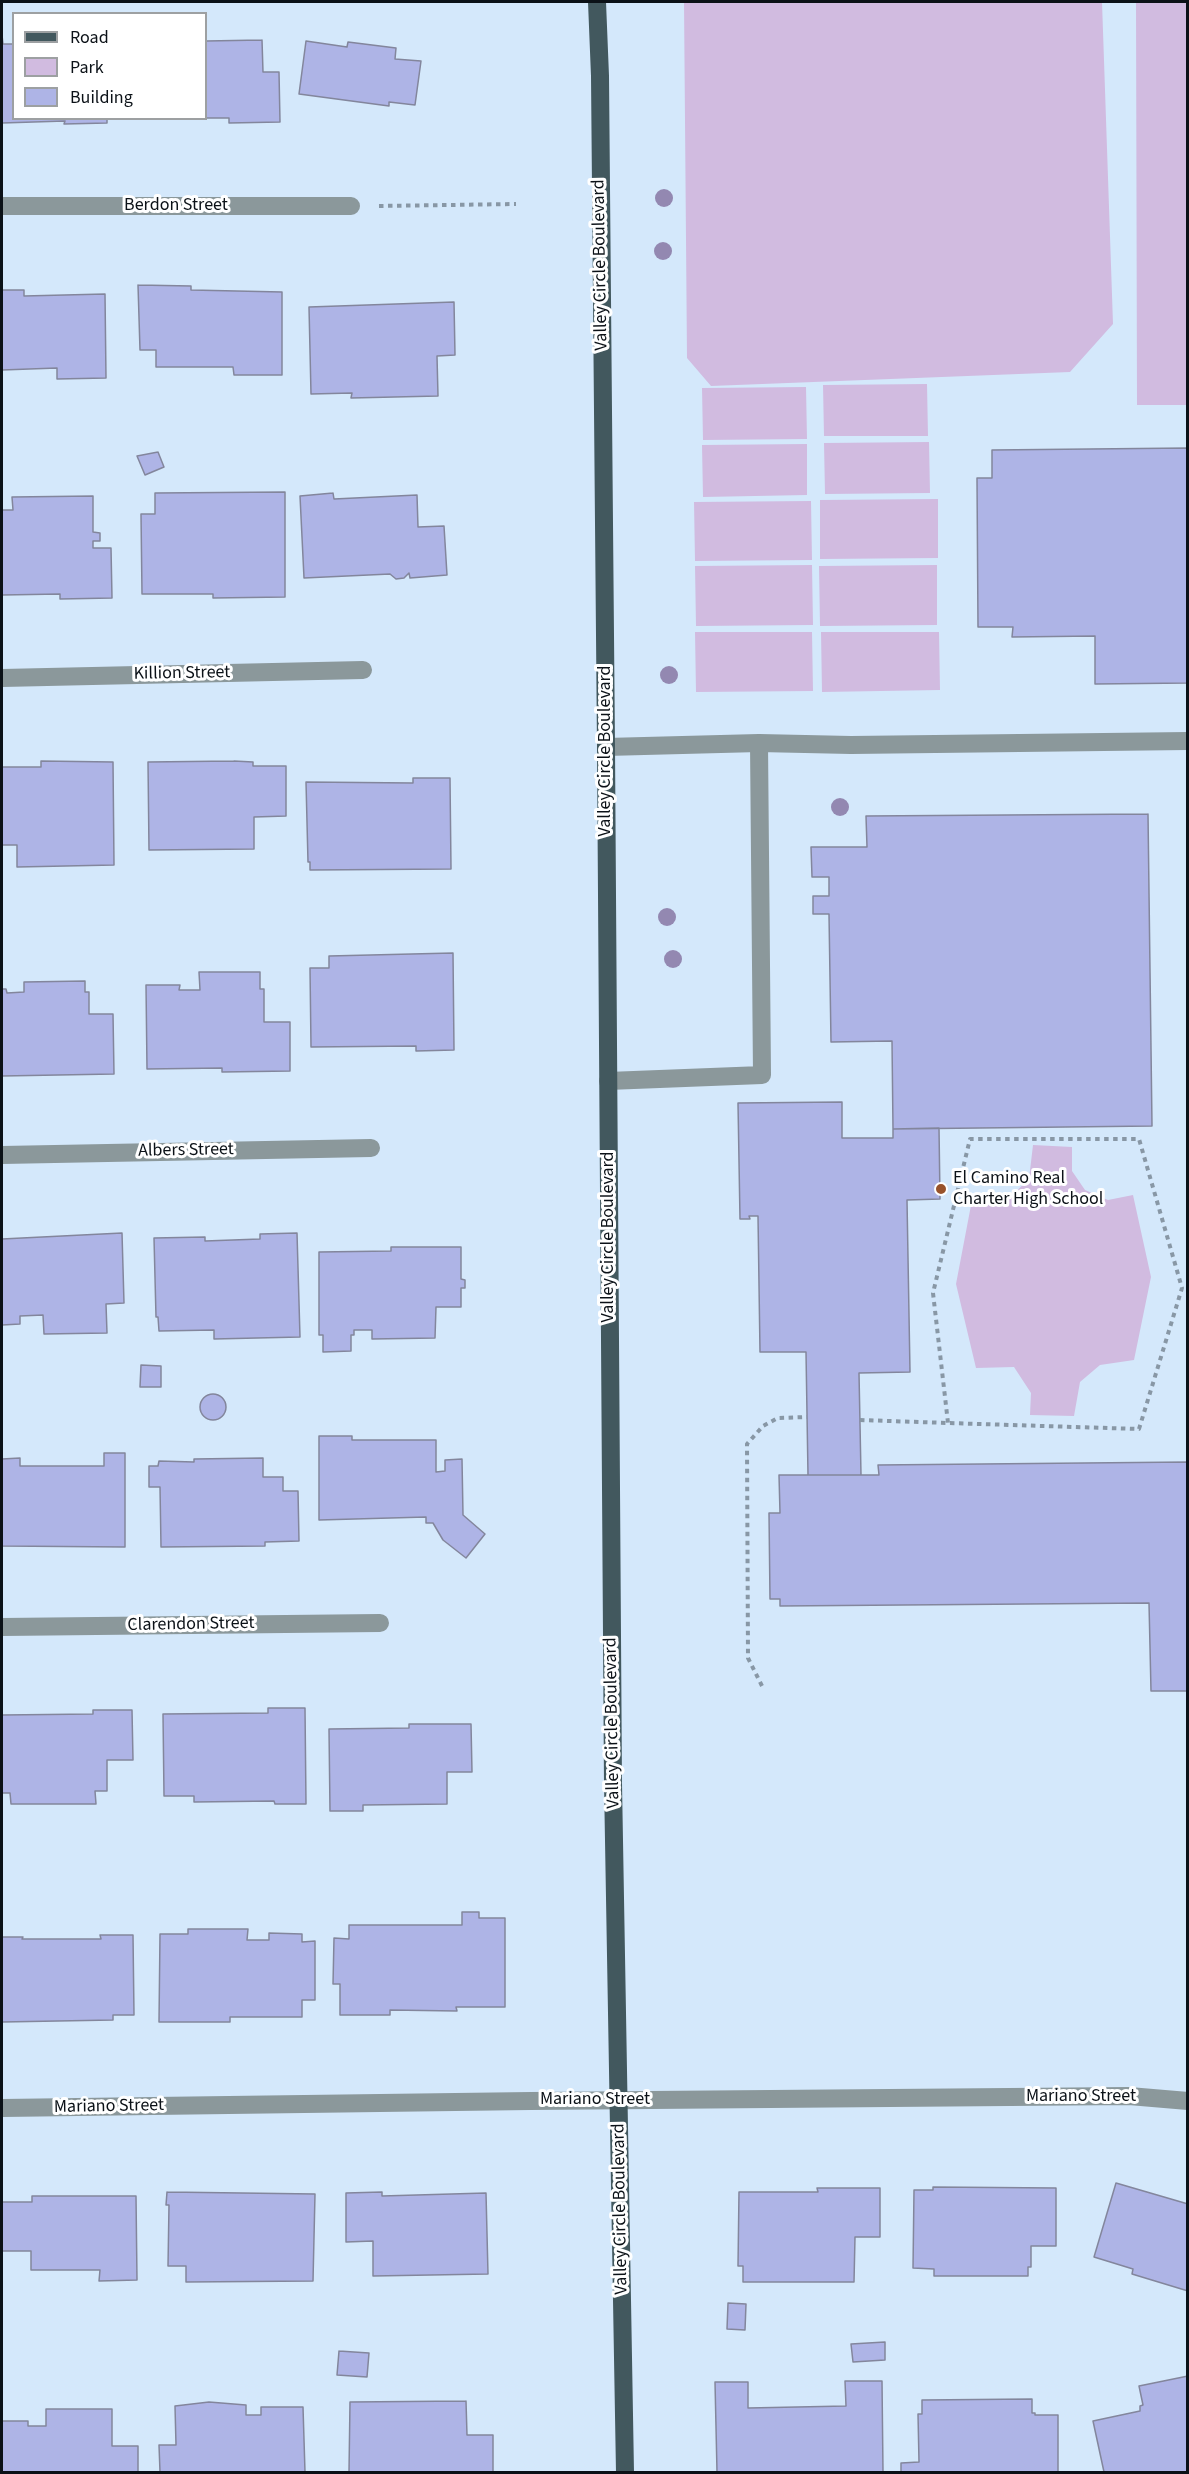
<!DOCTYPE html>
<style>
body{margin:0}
#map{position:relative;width:1189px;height:2474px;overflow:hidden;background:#d4e8fb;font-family:"Source Sans 3",sans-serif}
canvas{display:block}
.frame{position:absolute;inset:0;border:3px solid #0b1117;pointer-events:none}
.legend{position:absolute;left:12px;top:12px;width:195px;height:108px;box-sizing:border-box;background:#fff;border:2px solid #9da0a2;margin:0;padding:8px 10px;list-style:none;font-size:18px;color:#0b1117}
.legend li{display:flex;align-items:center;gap:12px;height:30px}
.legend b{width:30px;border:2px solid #9da0a2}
</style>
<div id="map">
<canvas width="1189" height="2474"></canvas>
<div class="frame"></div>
<ul class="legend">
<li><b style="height:8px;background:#42585e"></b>Road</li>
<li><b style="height:16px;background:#d1bbe0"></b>Park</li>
<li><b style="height:16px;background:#aeb4e6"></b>Building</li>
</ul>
</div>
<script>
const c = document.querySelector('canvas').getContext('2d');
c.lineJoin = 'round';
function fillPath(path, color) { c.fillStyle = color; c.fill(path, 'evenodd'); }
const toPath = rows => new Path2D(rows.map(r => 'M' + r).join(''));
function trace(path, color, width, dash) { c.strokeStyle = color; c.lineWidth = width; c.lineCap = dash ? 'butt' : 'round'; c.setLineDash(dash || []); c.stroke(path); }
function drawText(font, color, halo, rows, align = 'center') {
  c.font = font + ' "Source Sans 3",sans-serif'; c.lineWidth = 6; c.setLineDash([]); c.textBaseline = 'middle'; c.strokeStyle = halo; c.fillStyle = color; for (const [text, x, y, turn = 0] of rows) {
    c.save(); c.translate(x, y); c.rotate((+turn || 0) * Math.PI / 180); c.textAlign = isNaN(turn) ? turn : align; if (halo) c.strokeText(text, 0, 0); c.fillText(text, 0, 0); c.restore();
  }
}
fillPath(toPath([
 [684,2,1102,2,1113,324,1070,372,711,386,687,358],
 [1136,2,1187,2,1187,405,1137,405],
 [927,384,928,436,824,436,823,385],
 [806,387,807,439,703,440,702,388],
 [929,442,930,493,825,494,824,443],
 [807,444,807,495,703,497,702,445],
 [938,499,938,558,820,559,820,500],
 [811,501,812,560,695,561,694,502],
 [812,565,813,625,696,626,695,566],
 [937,565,937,625,820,626,819,566],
 [812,632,813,691,696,692,695,632],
 [821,632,939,632,940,690,822,692],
 [1033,1145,1072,1147,1072,1171,1085,1190,1108,1200,1133,1195,1151,1277,1134,1360,1100,1365,1080,1382,1074,1416,1030,1415,1031,1393,1014,1367,976,1368,956,1284,972,1200,1008,1199,1029,1179]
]), '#d1bbe0');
const building = toPath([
 [2,35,3,44,14,44,14,118,107,118,107,123,64,124,65,121,2,123,2,35],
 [262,40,263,72,279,72,280,122,229,123,229,118,206,118,206,41,262,40],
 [306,41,347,47,348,42,396,48,395,59,421,61,415,105,389,102,389,106,299,94,306,41],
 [138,285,191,286,191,290,282,292,282,375,234,375,233,367,156,367,156,350,140,350,138,285],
 [2,290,24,290,24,296,105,294,106,378,57,379,57,368,2,370,2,290],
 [454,302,455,355,437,356,438,396,351,398,352,393,311,394,309,307,454,302],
 [1188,448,1188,683,1095,684,1095,636,1012,637,1013,627,978,627,977,478,992,478,992,450,1188,448],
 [158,452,164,467,145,475,137,456,158,452],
 [285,492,285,597,213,598,213,594,142,594,141,514,155,514,155,493,285,492],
 [333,493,334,499,417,495,418,527,444,526,447,575,410,578,409,573,404,578,396,579,390,574,304,578,300,496,333,493],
 [93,496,93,532,100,533,100,541,93,541,93,548,111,548,112,598,60,599,60,594,2,595,2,510,13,510,12,497,93,496],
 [41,761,113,762,114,865,17,867,17,845,2,845,2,767,41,767,41,761],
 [234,761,253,762,253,766,286,766,286,816,254,817,254,849,149,850,148,762,234,761],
 [413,778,450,778,451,869,310,870,310,862,308,862,306,782,413,783,413,778],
 [1148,814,1152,1126,893,1129,892,1041,831,1042,829,914,813,914,813,896,829,896,829,877,812,877,811,847,867,847,866,816,1148,814],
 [453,953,454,1050,416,1051,416,1046,311,1047,310,968,329,968,329,956,453,953],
 [199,972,260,972,260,989,264,989,264,1022,290,1022,290,1071,222,1072,222,1068,147,1069,146,985,180,985,179,990,200,990,199,972],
 [85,981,85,992,89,992,89,1014,113,1014,114,1074,2,1076,2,989,6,989,7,993,24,992,24,982,85,981],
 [842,1102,842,1138,893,1138,893,1129,939,1128,940,1199,907,1200,910,1372,859,1373,861,1475,808,1475,806,1352,760,1352,758,1216,749,1216,750,1219,740,1219,738,1103,842,1102],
 [122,1233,124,1303,106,1304,107,1333,44,1334,43,1315,20,1316,20,1324,2,1325,2,1239,122,1233],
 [297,1233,300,1337,214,1339,214,1330,159,1331,158,1317,156,1317,154,1238,205,1237,205,1241,260,1239,260,1234,297,1233],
 [391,1247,461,1247,461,1279,465,1280,465,1288,461,1288,461,1307,436,1307,435,1338,372,1339,372,1330,354,1330,354,1335,351,1335,351,1351,323,1352,323,1335,319,1335,319,1252,391,1251,391,1247],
 [141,1365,161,1366,161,1387,140,1387,141,1365],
 '200 1407a13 13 0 1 1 26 0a13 13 0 1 1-26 0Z',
 [319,1436,352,1436,352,1440,436,1440,436,1472,445,1471,445,1460,462,1459,463,1515,485,1534,466,1558,443,1540,433,1523,426,1523,426,1517,319,1520,319,1436],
 [104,1453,125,1453,125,1547,2,1546,2,1459,20,1458,20,1466,104,1466,104,1453],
 [263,1458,263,1477,283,1477,283,1491,298,1491,299,1541,265,1542,265,1546,161,1547,160,1487,149,1487,149,1466,158,1466,159,1461,194,1462,194,1459,263,1458],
 [1188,1462,1188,1691,1151,1691,1149,1603,780,1606,780,1599,770,1599,769,1513,780,1513,779,1475,879,1475,878,1465,1188,1462],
 [268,1708,305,1708,306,1804,275,1804,274,1801,194,1802,194,1796,164,1796,163,1714,268,1713,268,1708],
 [93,1710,132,1710,133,1760,107,1760,107,1791,95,1791,96,1804,11,1804,10,1793,2,1793,2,1715,93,1714,93,1710],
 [409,1724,471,1724,472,1772,447,1772,447,1804,363,1805,363,1811,330,1811,329,1729,409,1728,409,1724],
 [462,1912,479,1912,479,1918,505,1918,505,2007,456,2007,457,2011,390,2010,390,2015,340,2015,340,1984,333,1984,334,1938,349,1939,349,1925,462,1925,462,1912],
 [188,1929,248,1929,247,1940,269,1940,269,1933,302,1934,302,1942,315,1941,315,2000,302,2000,302,2017,230,2017,230,2022,159,2022,160,1934,188,1934,188,1929],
 [100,1935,133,1935,134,2015,113,2015,113,2020,2,2022,2,1937,23,1937,22,1939,101,1939,100,1935],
 [1116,2183,1188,2204,1188,2291,1132,2274,1133,2269,1094,2257,1116,2183],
 [933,2187,1056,2188,1056,2246,1031,2246,1031,2267,1028,2267,1028,2276,934,2276,934,2269,913,2268,914,2190,933,2190,933,2187],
 [817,2188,880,2188,880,2237,855,2237,854,2282,743,2282,743,2266,738,2266,739,2192,818,2192,817,2188],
 [167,2192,315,2194,313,2281,186,2282,186,2266,168,2266,169,2205,166,2205,167,2192],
 [382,2192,382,2196,486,2193,488,2274,373,2276,373,2241,346,2242,346,2193,382,2192],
 [32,2196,136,2196,137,2280,99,2281,100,2270,31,2270,31,2251,2,2251,2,2202,32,2202,32,2196],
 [728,2303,746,2304,745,2330,727,2329,728,2303],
 [885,2342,885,2360,853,2362,851,2344,885,2342],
 [339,2351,369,2353,367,2377,337,2375,339,2351],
 [1188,2376,1188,2472,1104,2472,1093,2421,1140,2411,1140,2406,1143,2405,1139,2386,1188,2376],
 [845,2381,882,2381,883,2472,717,2472,715,2382,748,2382,748,2408,846,2406,845,2381],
 [1032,2399,1032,2413,1035,2413,1035,2415,1058,2415,1058,2472,901,2472,901,2463,919,2462,918,2414,922,2414,922,2400,1032,2399],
 [466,2401,467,2435,493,2435,493,2472,349,2472,350,2402,466,2401],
 [209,2402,246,2405,246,2415,261,2415,261,2407,303,2407,305,2472,160,2472,159,2445,176,2445,175,2406,209,2402],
 [46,2409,112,2409,112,2446,138,2446,138,2472,2,2472,2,2421,28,2421,28,2426,46,2426,46,2409]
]);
fillPath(building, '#aeb4e6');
trace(building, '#83869c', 1.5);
trace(toPath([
 [379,206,516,204],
 [860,1420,948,1423,1139,1429,1182,1288,1139,1139,970,1139,933,1293,948,1423],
 [762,1686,748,1658,747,1444,763,1426,778,1418,807,1417]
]), '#8897a5', 4, [4.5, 4.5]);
trace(toPath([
 [2,206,351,206],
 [2,678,363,670],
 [606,747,759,743,851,745,1188,741],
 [608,1081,762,1075,759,743],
 [2,1155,371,1148],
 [2,1627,380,1623],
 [2,2108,531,2101,1129,2096,1188,2101]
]), '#8b989b', 18);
trace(toPath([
 [597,2,600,76,606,747,613,1783,625,2472]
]), '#42585e', 18);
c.fillStyle = '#9388b1';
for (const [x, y] of [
 [664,198],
 [663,251],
 [669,675],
 [840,807],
 [667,917],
 [673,959]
]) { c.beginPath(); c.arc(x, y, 9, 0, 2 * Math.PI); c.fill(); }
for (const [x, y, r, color] of [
 [941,1189,6,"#98522b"]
]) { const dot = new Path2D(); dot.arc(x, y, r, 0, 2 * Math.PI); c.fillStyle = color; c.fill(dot); trace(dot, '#fff', 2); }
drawText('18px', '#0b1117', '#fff', [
 ["Berdon Street",176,206],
 ["Valley Circle Boulevard",601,265,-91],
 ["Killion Street",182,674,-1],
 ["Valley Circle Boulevard",606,751,-90],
 ["Albers Street",186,1151,-1],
 ["Valley Circle Boulevard",609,1237,-90],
 ["Clarendon Street",191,1625,-1],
 ["Valley Circle Boulevard",613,1723,-91],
 ["Mariano Street",1081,2097],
 ["Mariano Street",595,2100],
 ["Mariano Street",109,2107,-1],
 ["Valley Circle Boulevard",621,2209,-91]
]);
drawText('18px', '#0b1117', '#fff', [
 ["El Camino Real",953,1179],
 ["Charter High School",953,1200]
], 'left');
</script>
